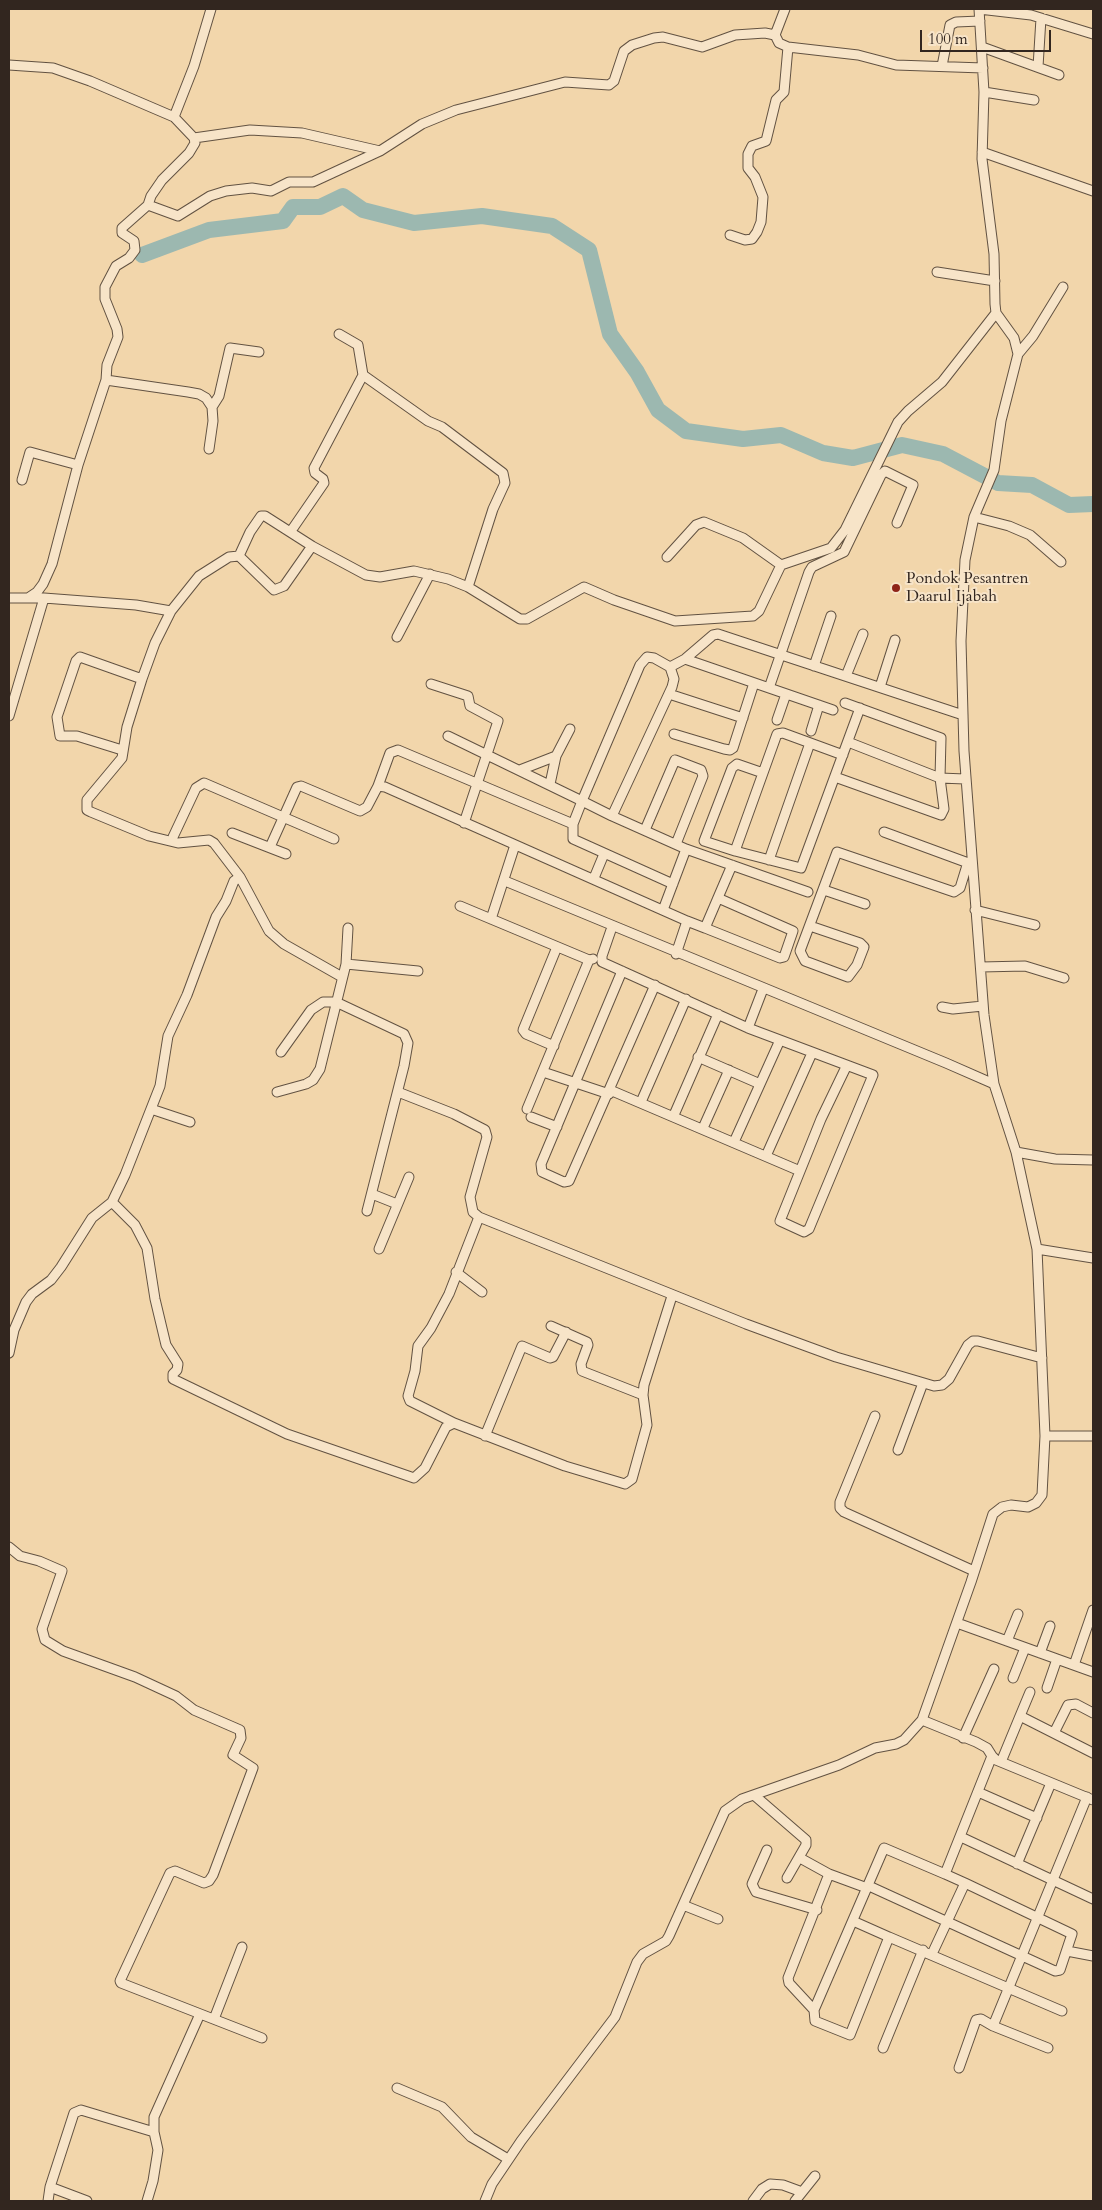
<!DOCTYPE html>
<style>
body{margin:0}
#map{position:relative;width:1102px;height:2210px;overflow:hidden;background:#f2d6ab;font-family:Cardo,serif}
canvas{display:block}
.frame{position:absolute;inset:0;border:10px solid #32261f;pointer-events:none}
.scale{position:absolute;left:920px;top:30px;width:131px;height:22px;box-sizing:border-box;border:2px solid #32261f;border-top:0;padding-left:6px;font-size:15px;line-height:18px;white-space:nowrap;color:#32261f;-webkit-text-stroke:4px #f7e4c8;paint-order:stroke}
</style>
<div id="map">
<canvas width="1102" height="2210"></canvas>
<div class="frame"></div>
<div class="scale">100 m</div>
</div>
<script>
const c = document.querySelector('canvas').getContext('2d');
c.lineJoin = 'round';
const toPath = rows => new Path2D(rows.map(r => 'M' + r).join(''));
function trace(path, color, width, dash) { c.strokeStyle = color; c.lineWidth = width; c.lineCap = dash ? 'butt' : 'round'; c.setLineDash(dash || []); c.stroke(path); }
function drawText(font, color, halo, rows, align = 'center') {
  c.font = font + ' Cardo,serif'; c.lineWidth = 4; c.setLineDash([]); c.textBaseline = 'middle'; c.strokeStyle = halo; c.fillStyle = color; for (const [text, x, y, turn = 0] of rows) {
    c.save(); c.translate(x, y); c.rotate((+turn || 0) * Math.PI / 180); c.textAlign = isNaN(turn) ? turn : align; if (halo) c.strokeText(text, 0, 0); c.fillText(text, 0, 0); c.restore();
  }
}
trace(toPath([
 [142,255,209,230,283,221,293,207,320,207,343,196,363,210,414,223,482,216,552,226,589,250,610,334,637,372,658,410,686,431,743,439,781,435,823,453,853,458,902,445,943,454,998,483,1032,485,1069,505,1093,504]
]), '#9cb8b0', 16);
const minor = toPath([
 [775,35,785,9],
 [982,47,1059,75],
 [9,65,53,68,90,81,174,117,194,138,195,143,189,153,162,180,151,196,148,205,122,228,122,233,134,241,135,250,129,258,116,266,105,287,105,299,117,329,118,337,107,365,106,380,188,392,199,394,206,398,212,407,213,421,209,449],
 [942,66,950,25,956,22,980,21],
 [1038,67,1041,18],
 [984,92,1034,100],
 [174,117,194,66,211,9],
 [194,138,250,130,302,133,380,151],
 [982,152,1093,191],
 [148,205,178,216,210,196,226,191,252,188,271,191,289,182,313,182,380,151,422,124,456,110,565,82,609,85,614,81,624,51,632,45,654,38,663,37,702,47,735,35,765,33,775,35,779,43,788,47],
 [730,235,745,240,752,239,757,232,761,222,763,197,755,177,748,168,748,154,752,146,766,141,776,100,784,92,788,47,858,55,896,65,983,68],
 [937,272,995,281],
 [1018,354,1033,336,1063,287],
 [363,375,428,421,442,427,503,473,505,483,493,509,468,587],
 [212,407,219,396,230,348,259,352],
 [22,480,30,452,78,465],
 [974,517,1009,526,1030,535,1061,562],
 [291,531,324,483,323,479,315,473,314,468,363,375,358,345,339,334],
 [239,556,250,532,261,516,265,516,312,546],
 [667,557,696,525,704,522,743,538,781,565],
 [9,598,44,598,136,605,171,611],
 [28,598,37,592,43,584,52,564,78,465,106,380],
 [397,637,430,574],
 [685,659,833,710],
 [814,666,831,616],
 [670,667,685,659,713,635,718,634,963,715],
 [846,676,863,634],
 [431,684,468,696,470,706,498,721,464,823],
 [880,687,895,640],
 [769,688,809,572,812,567,844,552,881,475,885,471,913,485,897,523],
 [669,694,743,718],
 [9,716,44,598],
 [777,720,786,694],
 [811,731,819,705],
 [674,734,724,749,730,750,733,748,754,683],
 [448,736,582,801,573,824,573,839,673,884],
 [848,742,940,778,965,779],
 [122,750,77,736,60,736,57,717,76,661,80,657,142,679],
 [520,770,556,756],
 [763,773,737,764,732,768,704,841,735,851,801,868,860,708],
 [835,777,941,815,944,809,940,778,941,738,845,703],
 [550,784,556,756,570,729],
 [378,786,390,753,398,750,573,824],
 [612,816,672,687,674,679,670,667,654,658,647,657,640,665,582,801,612,816,686,849,663,910],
 [645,830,675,760,701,770,703,776,676,844],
 [884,832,971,864],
 [232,833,286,854],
 [173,837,196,788,204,783,334,839],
 [270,847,297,787,301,786,360,811,367,807,378,786,385,787,687,921,676,954],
 [686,849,808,892],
 [735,851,777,734,783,733,843,755],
 [769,860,810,743],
 [240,877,269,931,284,944,342,977],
 [594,878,604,854],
 [505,881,946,1063,994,1084],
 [824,890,865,904],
 [460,906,589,960,593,959],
 [975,910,1035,925],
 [491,919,515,845],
 [687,921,705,928,732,865],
 [810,926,860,943,864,947,857,965,848,977,805,961,800,951,837,852,954,892,960,888,968,862],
 [612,927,602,956,602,962,748,1028,873,1075,809,1229,804,1232,780,1221,821,1119,846,1067],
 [705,928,780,958,784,957,793,931,718,898],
 [346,964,418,971],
 [981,967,1025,966,1064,978],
 [622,971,541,1164,542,1172,564,1182,569,1181,655,985],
 [942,1007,953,1009,983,1006],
 [748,1028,763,989],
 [554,1046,526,1034,523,1030,557,947],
 [281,1052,311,1010,323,1002,336,1002,404,1034,408,1043,404,1066,367,1211],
 [698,1057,760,1084],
 [543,1072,609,1094],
 [610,1090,800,1171],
 [277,1092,306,1084,313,1080,320,1069,346,964,348,928],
 [398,1092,454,1114,485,1130,487,1137,470,1197,473,1212,479,1217,746,1324,836,1357,934,1386,942,1385,949,1379,968,1345,973,1341,978,1341,1042,1358],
 [641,1102,686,999],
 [151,1109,190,1122],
 [527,1109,589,960],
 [674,1115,718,1014],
 [531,1117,557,1127],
 [703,1128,729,1070],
 [734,1142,780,1040],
 [1016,1152,1055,1159,1093,1160],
 [766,1156,812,1053],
 [372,1194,397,1204],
 [379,1249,409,1177],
 [1037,1249,1093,1258],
 [456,1272,482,1292],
 [672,1296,644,1385,643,1395,647,1425,632,1479,625,1484,565,1466,454,1423,446,1427,425,1468,414,1478,287,1434,173,1379,173,1374,177,1370,178,1364,166,1345,155,1299,147,1248,135,1225,112,1202,125,1175,160,1086,168,1036,187,995,216,917,226,901,234,881,240,877,214,843,209,840,178,843,149,836,91,812,87,810,87,800,122,758,127,727,142,679,155,643,171,611,199,576,229,557,239,556,274,590,284,586,312,546,366,575,380,577,414,571,448,579,468,587,520,619,527,619,584,587,614,600,675,621,753,616,759,611,781,565,831,548,845,530,898,422,908,411,942,382,996,313],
 [551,1326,587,1342,588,1345,581,1364,582,1371,643,1395],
 [9,1353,14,1330,26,1302,32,1294,51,1280,61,1267,92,1218,112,1202],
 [875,1416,840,1502,840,1508,844,1512,974,1571],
 [454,1423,410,1401,408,1396,415,1371,418,1346,431,1328,449,1294,479,1217],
 [485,1436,522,1346,550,1358,553,1357,566,1332],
 [1045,1436,1093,1436],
 [898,1450,923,1383],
 [9,1547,20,1556,39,1561,62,1571,42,1629,45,1640,63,1651,135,1677,176,1696,194,1710,240,1730,241,1738,233,1755,253,1768,213,1875,209,1881,204,1883,175,1871,170,1873,120,1981,121,1983,262,2038],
 [957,1623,1093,1672],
 [1007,1641,1018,1614],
 [1040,1653,1050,1626],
 [1074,1665,1093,1610],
 [1013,1678,1025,1648],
 [1047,1688,1057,1659],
 [1030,1692,1020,1716,1093,1753],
 [922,1720,976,1742,987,1748,992,1756,945,1874,965,1883,932,1954],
 [1054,1733,1068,1705,1076,1704,1093,1713],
 [963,1738,994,1669],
 [992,1756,996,1760,1093,1800],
 [1001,1762,1020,1716],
 [978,1792,1037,1818],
 [754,1795,806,1840,806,1845,787,1878],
 [961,1837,1093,1899],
 [767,1850,752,1884,756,1892,817,1910],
 [800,1858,829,1874,788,1978,789,1983,814,2010,815,2021,850,2035,889,1937,1062,2011],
 [1017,1864,1051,1783],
 [829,1874,867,1888],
 [869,1886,1055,1971,1060,1970,1072,1934,965,1883],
 [683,1905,718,1919],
 [853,1921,889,1937],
 [1067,1951,1093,1956],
 [814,2010,884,1848,945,1874],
 [214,2019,242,1947],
 [993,2026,1048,2048],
 [883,2048,923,1950],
 [959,2068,976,2020,981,2019,993,2026,1087,1797],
 [397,2088,442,2107,471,2137,508,2159],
 [154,2132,154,2117,200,2014],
 [50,2187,74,2113,81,2110,154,2132,158,2150,153,2181,147,2201],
 [48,2201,50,2187,87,2201],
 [485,2201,492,2184,521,2141,615,2017,637,1962,643,1954,666,1941,669,1936,725,1811,742,1799,839,1765,875,1748,896,1744,904,1740,922,1720,971,1582,993,1514,1002,1507,1011,1505,1028,1507,1036,1503,1042,1495,1045,1436,1037,1249,1016,1152,994,1084,984,1015,964,751,961,641,965,560,974,517,994,470,1001,421,1018,354,1014,338,996,313,995,304,994,254,982,159,984,92,979,9,1031,15,1093,34],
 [753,2201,762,2189,770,2184,783,2185,802,2192],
 [795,2201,815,2176]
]);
trace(minor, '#625242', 11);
trace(minor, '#f7e4c8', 9);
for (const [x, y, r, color] of [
 [896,588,5,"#8f2418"]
]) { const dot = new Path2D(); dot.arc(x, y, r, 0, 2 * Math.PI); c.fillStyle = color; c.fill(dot); trace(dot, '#f7e4c8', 2); }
drawText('16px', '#32261f', '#f7e4c8', [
 ["Pondok Pesantren",906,579],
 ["Daarul Ijabah",906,597]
], 'left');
</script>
